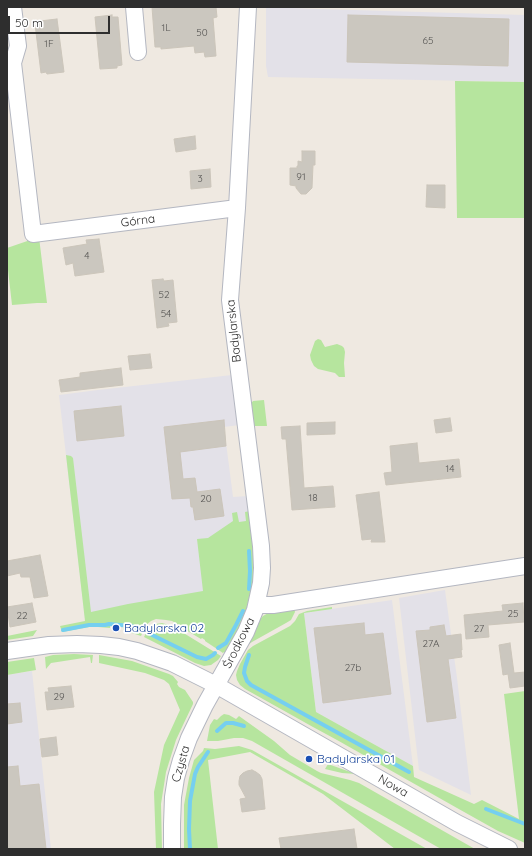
<!DOCTYPE html>
<meta charset="utf-8">
<style>
body{margin:0}
#map{position:relative;width:532px;height:856px;overflow:hidden;background:#efe9e1;font-family:Quicksand,sans-serif}
canvas{display:block}
.frame{position:absolute;inset:0;border:8px solid #2e2e2e;pointer-events:none}
.scale{position:absolute;left:8px;top:16px;width:102px;height:18px;box-sizing:border-box;border:2px solid #2e2e2e;border-top:0;padding-left:5px;font-size:12px;line-height:14px;white-space:nowrap;color:#2e2e2e;-webkit-text-stroke:3px #fff;paint-order:stroke}
</style>
<div id="map">
<canvas width="532" height="856"></canvas>
<div class="frame"></div>
<div class="scale">50 m</div>
</div>
<script>
const c = document.querySelector('canvas').getContext('2d');
c.lineJoin = 'round';
function fillPath(path, color) { c.fillStyle = color; c.fill(path, 'evenodd'); }
const toPath = rows => new Path2D(rows.map(r => 'M' + r).join(''));
function trace(path, color, width, dash) { c.strokeStyle = color; c.lineWidth = width; c.lineCap = dash ? 'butt' : 'round'; c.setLineDash(dash || []); c.stroke(path); }
function drawText(font, color, halo, rows, align = 'center') {
  c.font = font + ' Quicksand,sans-serif'; c.lineWidth = 3.5; c.setLineDash([]); c.textBaseline = 'middle'; c.strokeStyle = halo; c.fillStyle = color; for (const [text, x, y, turn = 0] of rows) {
    c.save(); c.translate(x, y); c.rotate((+turn || 0) * Math.PI / 180); c.textAlign = isNaN(turn) ? turn : align; if (halo) c.strokeText(text, 0, 0); c.fillText(text, 0, 0); c.restore();
  }
}
fillPath(toPath([
 [266,7,319,9,525,15,525,82,268,77,266,66],
 [232,375,239,425,224,427,233,497,248,496,255,543,247,585,85,619,59,395,98,390],
 [445,590,457,678,471,795,419,770,399,598],
 [392,600,413,766,316,712,304,613],
 [32,671,51,849,8,849,7,837,7,675]
]), '#e3e1e8');
fillPath(toPath([
 [455,81,525,82,525,218,457,218],
 [39,237,47,303,37,303,12,305,7,261,7,248],
 [318,339,321,340,325,347,337,344,342,346,344,348,345,352,344,363,345,377,339,377,335,373,318,369,314,366,311,360,310,355,315,341],
 [264,400,267,426,251,426,249,406,253,401],
 [66,455,71,456,73,458,91,612,128,604,203,591,197,539,208,538,233,521,232,513,237,512,239,522,246,521,245,512,250,511,255,543,254,586,246,616,227,654,224,652,223,653,205,641,205,640,202,638,201,639,184,629,185,627,182,625,181,626,172,621,166,620,156,619,151,621,146,625,141,636,123,630,123,627,110,625,110,628,98,627,89,627,62,632,60,626,85,621],
 [332,607,332,609,304,613,316,712,413,766,414,777,474,804,482,800,519,819,504,694,525,691,525,843,498,831,457,808,337,740,313,727,245,689,240,685,237,680,236,675,237,671,240,664,248,650,253,646,290,626,295,621,299,614,307,611],
 [294,608,295,612,291,620,286,623,252,642,245,647,260,619,263,616,270,612],
 [162,623,169,625,177,629,221,656,218,660,211,665,204,666,195,663,144,637,148,629,151,625,156,624],
 [37,630,33,636,7,640,7,636],
 [74,654,93,655,92,663,91,663,90,657,51,663,46,669,45,657,53,655],
 [99,655,132,661,169,674,173,676,178,682,177,684,179,687,185,690,193,702,193,704,183,725,176,740,166,772,161,804,162,849,156,849,154,792,164,745,180,710,169,684,164,680,145,673,99,663],
 [34,658,36,670,7,675,7,662],
 [224,714,229,715,236,719,239,716,274,741,290,755,317,771,321,773,350,780,359,783,475,849,441,849,252,741,243,738,234,738,218,741,207,741,210,725,214,719,217,720,221,716],
 [239,746,252,750,427,849,395,849,323,794,250,752,208,760,218,849,184,849,184,805,189,778,194,760,203,751,204,748,215,749],
 [328,764,356,774,342,773,325,769]
]), '#b6e59e');
trace(toPath([
 [249,551,250,571,249,589],
 [63,630,89,625,105,625,109,624,132,626,142,630],
 [148,633,197,657,206,659,213,655,215,653],
 [218,648,226,643,236,625,243,611],
 [249,655,245,667,244,673,247,681,251,685,409,772],
 [217,731,226,723,233,723,244,726],
 [486,809,525,824],
 [190,849,189,829,190,801,195,774,198,767,208,752]
]), '#75cff0', 4);
const building = toPath([
 [152,7,174,7,174,8,192,7,216,7,217,17,213,18,216,56,205,57,204,52,195,53,194,46,161,49,161,47,155,47,152,7],
 [112,15,112,17,118,17,122,65,117,66,117,68,100,69,95,17,112,15],
 [348,15,509,19,508,66,347,62,348,15],
 [57,19,64,72,47,74,46,72,41,73,35,24,40,23,40,21,57,19],
 [195,136,196,149,176,152,174,139,195,136],
 [302,151,315,151,315,165,313,165,312,188,306,194,301,194,296,188,296,186,290,185,290,168,297,168,297,166,298,166,298,161,302,162,302,151],
 [210,169,211,187,191,189,190,171,210,169],
 [427,185,445,185,445,208,426,207,427,185],
 [99,239,104,272,75,276,73,263,66,265,63,248,87,244,86,240,99,239],
 [163,279,164,281,173,280,177,322,168,323,169,326,157,328,152,280,163,279],
 [150,354,152,368,130,370,128,356,150,354],
 [121,368,123,385,61,392,59,380,80,377,80,373,121,368],
 [121,406,124,436,77,441,74,411,121,406],
 [450,418,452,431,436,433,434,420,450,418],
 [224,420,226,446,180,452,183,479,195,478,197,492,220,489,224,516,195,520,193,507,191,507,190,498,172,499,164,427,224,420],
 [335,422,335,434,307,435,307,423,335,422],
 [300,426,304,488,333,486,335,507,292,510,286,439,282,439,281,427,300,426],
 [417,443,419,463,459,459,461,477,386,485,384,473,392,472,390,446,417,443],
 [379,492,385,542,371,542,372,539,362,540,356,495,379,492],
 [40,555,48,596,34,598,30,577,21,577,20,573,7,576,7,561,40,555],
 [32,603,36,622,10,627,7,607,32,603],
 [523,603,524,622,488,625,489,637,466,639,464,615,503,611,502,605,523,603],
 [364,623,365,635,383,633,391,694,323,703,314,628,364,623],
 [444,625,446,636,461,634,462,650,461,650,462,657,448,659,456,718,427,722,416,631,430,630,430,627,444,625],
 [510,643,514,673,525,672,525,686,510,688,508,674,503,675,499,645,510,643],
 [71,686,74,707,47,710,45,692,49,692,48,688,71,686],
 [20,703,22,722,7,724,7,704,20,703],
 [56,737,58,755,42,757,40,739,56,737],
 [18,766,20,786,39,784,46,849,8,849,7,837,7,767,18,766],
 [252,770,256,772,260,775,262,779,265,809,242,812,240,799,246,798,239,785,239,781,240,776,243,773,247,771,252,770],
 [354,829,357,849,281,849,279,838,354,829]
]);
fillPath(building, '#cbc7bf');
trace(building, '#cbc5ba', 1);
const minor = toPath([
 [134,7,138,52],
 [13,63,33,234,237,208],
 [7,64,13,63,18,46,13,7],
 [257,605,273,605,305,600,525,566],
 [7,651,49,645,77,644,101,645,119,647,137,651,172,663,216,685,457,823,509,849],
 [172,849,172,824,173,797,176,778,181,760,189,738,205,705,246,632,255,610,261,583,262,568,261,546,230,300,237,208,248,7]
]);
trace(minor, '#b4b7c1', 18);
trace(minor, '#fff', 16);
for (const [x, y, r, color] of [
 [116,628,4,"#1a4fb4"],
 [309,759,4,"#1a4fb4"]
]) { const dot = new Path2D(); dot.arc(x, y, r, 0, 2 * Math.PI); c.fillStyle = color; c.fill(dot); trace(dot, '#fff', 1.5); }
drawText('10px', '#555452', null, [
 ["1L",166,28],
 ["50",202,33],
 ["65",428,41],
 ["1F",49,44],
 ["91",301,177],
 ["3",200,179],
 ["4",87,256],
 ["52",164,295],
 ["54",166,314],
 ["14",450,469],
 ["18",313,498],
 ["20",206,499],
 ["25",513,614],
 ["22",22,616],
 ["27",479,629],
 ["27A",431,644],
 ["27b",353,668],
 ["29",59,697]
]);
drawText('12px', '#2e2e2e', '#fff', [
 ["Górna",138,221,-7],
 ["Badylarska",234,331,-96],
 ["Środkowa",239,643,-63],
 ["Czysta",181,764,-74],
 ["Nowa",393,786,30]
]);
drawText('12px', '#164399', '#fff', [
 ["Badylarska 02",124,628],
 ["Badylarska 01",317,759]
], 'left');
</script>
